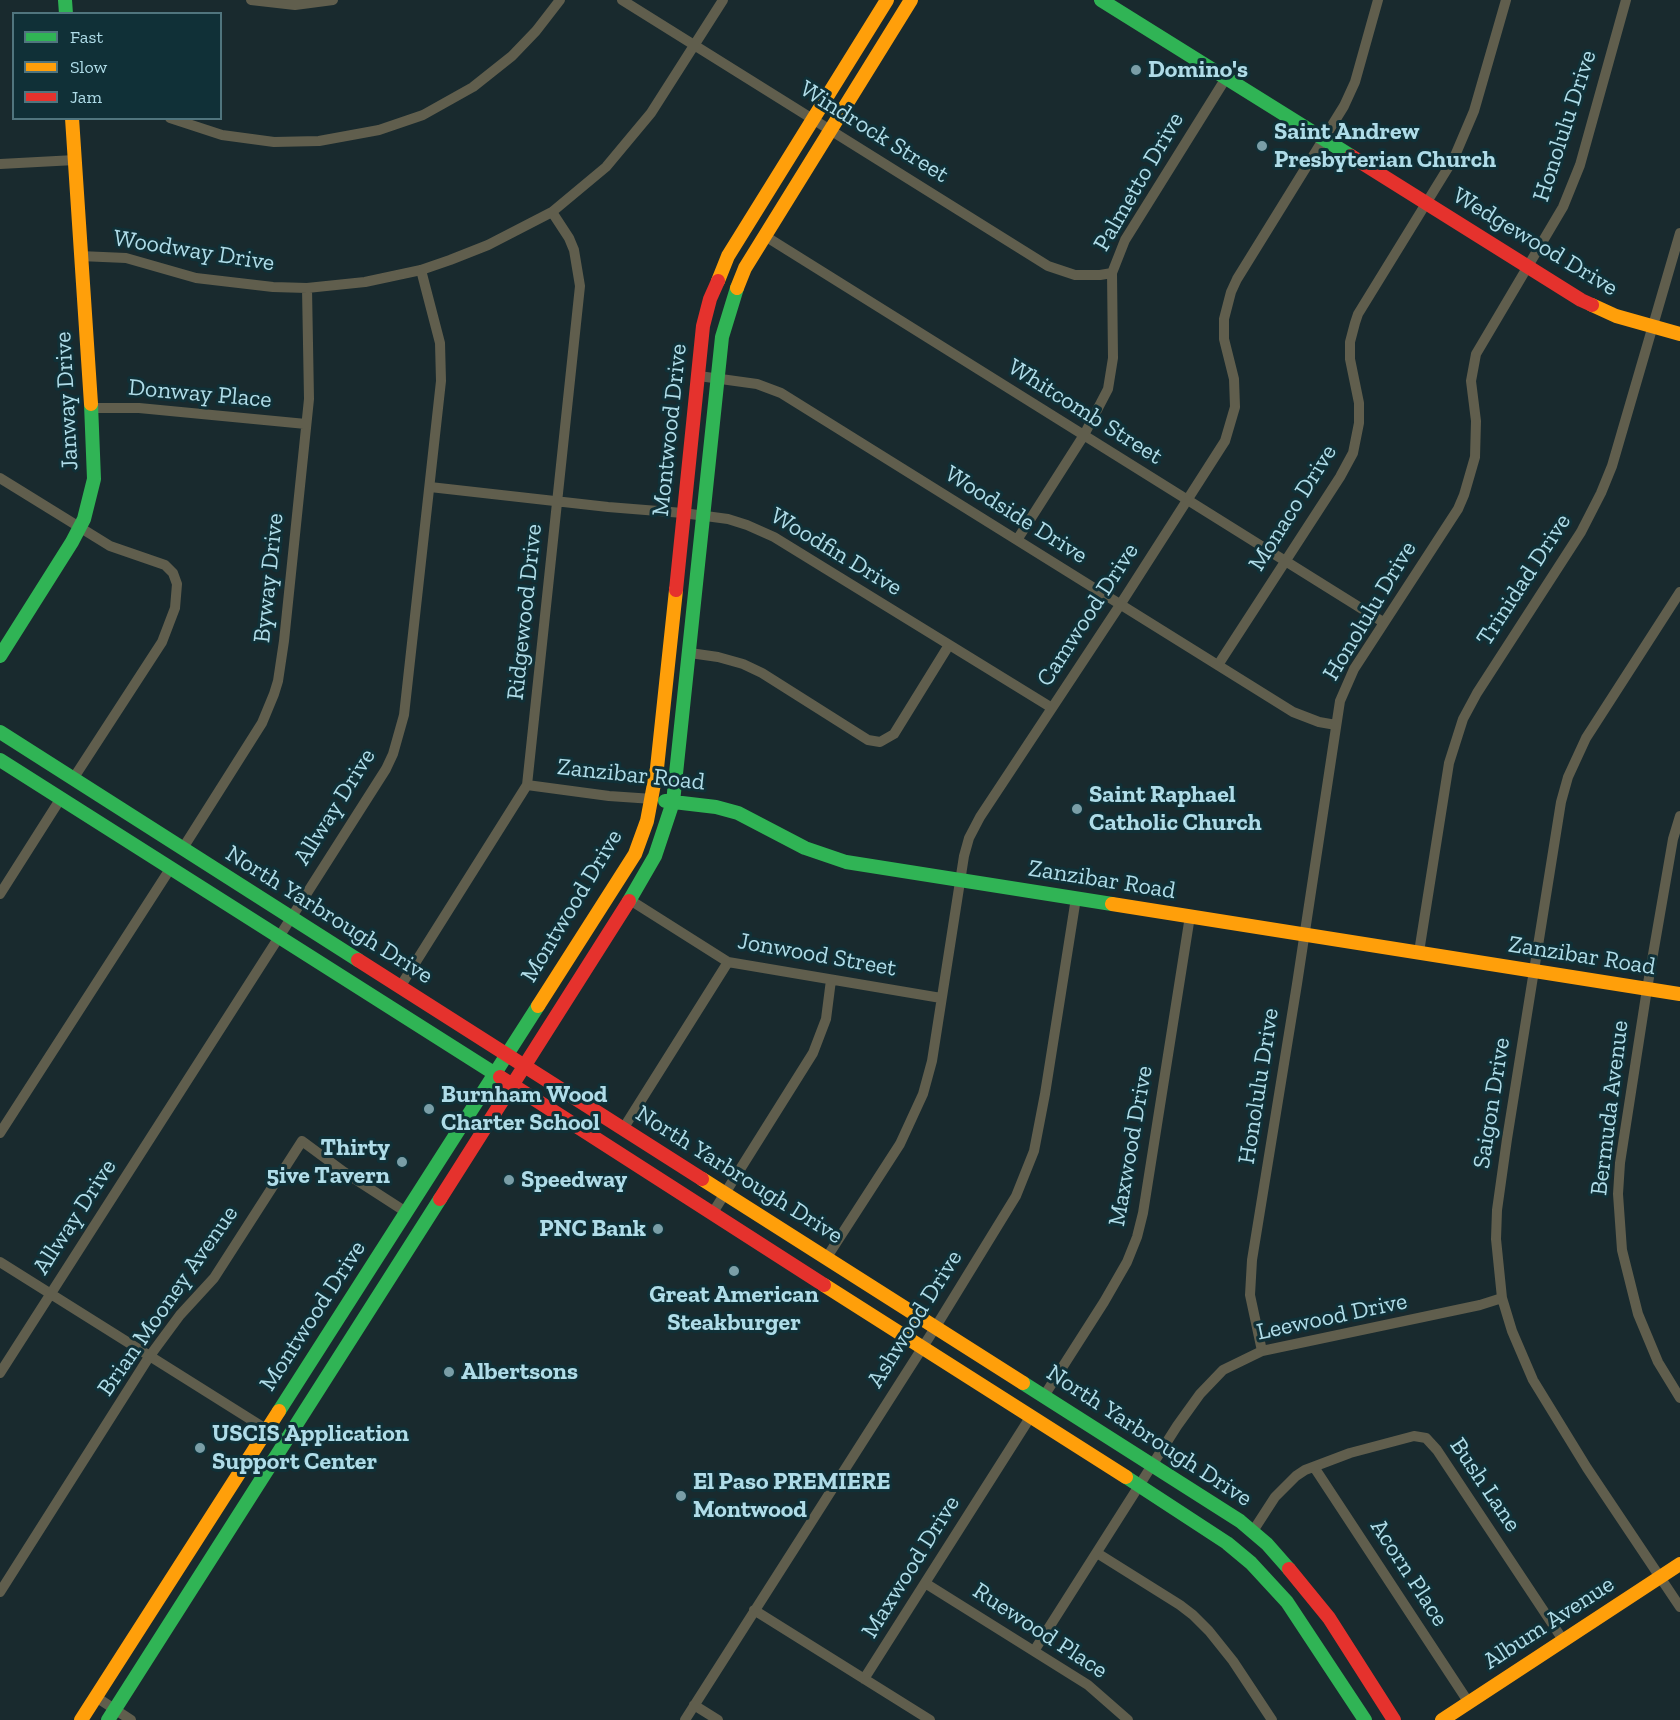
<!DOCTYPE html>
<style>
body{margin:0}
#map{position:relative;width:1680px;height:1720px;overflow:hidden;background:#192a2e;font-family:"Zilla Slab",serif}
canvas{display:block}
.legend{position:absolute;left:12px;top:12px;width:210px;height:108px;box-sizing:border-box;background:#103037;border:2px solid #50757e;margin:0;padding:8px 10px;list-style:none;font-size:18px;color:#afdce8}
.legend li{display:flex;align-items:center;gap:12px;height:30px}
.legend b{width:30px;border:2px solid #50757e}
</style>
<div id="map">
<canvas width="1680" height="1720"></canvas>
<ul class="legend">
<li><b style="height:8px;background:#30b455"></b>Fast</li>
<li><b style="height:8px;background:#ff9f0a"></b>Slow</li>
<li><b style="height:8px;background:#e5322d"></b>Jam</li>
</ul>
</div>
<script>
const c = document.querySelector('canvas').getContext('2d');
c.lineJoin = 'round';
const toPath = rows => new Path2D(rows.map(r => 'M' + r).join(''));
function trace(path, color, width, dash) { c.strokeStyle = color; c.lineWidth = width; c.lineCap = dash ? 'butt' : 'round'; c.setLineDash(dash || []); c.stroke(path); }
function drawText(font, color, halo, rows, align = 'center') {
  c.font = font + ' "Zilla Slab",serif'; c.lineWidth = 6; c.setLineDash([]); c.textBaseline = 'middle'; c.strokeStyle = halo; c.fillStyle = color; for (const [text, x, y, turn = 0] of rows) {
    c.save(); c.translate(x, y); c.rotate((+turn || 0) * Math.PI / 180); c.textAlign = isNaN(turn) ? turn : align; if (halo) c.strokeText(text, 0, 0); c.fillText(text, 0, 0); c.restore();
  }
}
trace(toPath([
 [251,0,295,5,333,0],
 [622,0,1048,266,1075,275,1100,275,1112,273],
 [170,118,222,135,274,142,319,141,379,130,423,115,473,87,512,56,536,31,560,0],
 [0,164,75,160],
 [765,236,1383,622],
 [80,256,126,258,196,278,273,287,307,288,365,282,421,270,450,260,488,245,552,212,606,167,651,113,723,0],
 [699,376,757,384,781,393,1293,712,1319,722,1336,725],
 [91,408,139,408,306,424],
 [0,478,110,546,165,565,173,573,177,584,175,608,162,642,73,779],
 [430,487,608,507,683,513,728,519,747,525,774,537,1052,708],
 [1017,540,1084,435,1108,389,1113,358,1112,273,1125,240,1226,78],
 [1680,592,1586,738,1568,777,1561,802,1507,1139,1497,1210,1496,1239,1502,1298,1512,1331,1533,1380,1587,1468,1680,1607],
 [690,653,718,657,743,664,762,673,868,740,880,742,894,734,949,645],
 [1218,665,1340,477,1353,453,1359,423,1359,403,1350,359,1350,342,1355,323,1358,314,1454,158,1474,111,1506,0],
 [527,785,609,796,653,799],
 [1680,816,1673,839,1647,989,1620,1163,1618,1194,1622,1250,1638,1314,1658,1362,1680,1398],
 [183,848,262,723,274,694,278,681,284,641,309,399,307,288],
 [0,894,61,798],
 [630,900,728,962,941,998],
 [1419,952,1449,763,1463,719,1477,693,1581,532,1601,493,1612,466,1680,233],
 [400,987,527,785,580,286,574,250,569,238,552,212],
 [623,1129,728,962],
 [0,1133,170,869],
 [712,1214,813,1053,826,1019,831,980],
 [827,1257,900,1144,923,1094,932,1061,964,856,969,838,980,817,1120,605,1225,441,1235,407,1234,379,1224,339,1224,319,1231,292,1237,279,1344,106,1355,82,1378,0],
 [0,1262,285,1441],
 [1262,1351,1250,1295,1252,1260,1297,984,1340,701,1354,669,1458,509,1464,495,1475,457,1476,421,1471,381,1476,354,1563,207,1580,165,1626,0],
 [0,1373,279,937,386,769,393,754,404,715,441,381,440,343,421,270],
 [1044,1396,1104,1302,1127,1262,1137,1237,1143,1213,1190,916],
 [1314,1467,1469,1703],
 [1253,1531,1275,1497,1296,1476,1305,1470,1350,1453,1414,1436,1426,1438,1437,1450,1563,1640],
 [1097,1553,1180,1605,1193,1615,1209,1631,1233,1661,1272,1720],
 [925,1583,1088,1685,1128,1720],
 [0,1592,149,1357,180,1315,214,1278,302,1141,344,1172,406,1212],
 [754,1610,930,1720],
 [1034,1651,1177,1426,1200,1394,1223,1370,1262,1351,1480,1305,1502,1298],
 [864,1679,1031,1416],
 [96,1697,131,1720],
 [694,1705,718,1720],
 [685,1720,935,1328,1016,1196,1034,1151,1045,1094,1076,898]
]), '#605e4d', 10);
trace(toPath([
 [65,0,66,14],
 [1101,0,1351,156],
 [0,656,72,542,84,519,94,479,91,404],
 [0,732,358,960],
 [0,760,500,1077],
 [665,801,716,807,738,813,805,848,846,862,1112,904],
 [629,901,655,856,673,802,722,337,737,288],
 [1023,1383,1240,1521,1267,1544,1289,1569],
 [279,1411,538,1006],
 [1126,1477,1227,1543,1251,1563,1287,1602,1365,1720],
 [108,1720,440,1199]
]), '#30b455', 14);
trace(toPath([
 [72,118,91,404],
 [718,281,728,256,887,0],
 [737,288,745,268,911,0],
 [1592,305,1616,316,1680,334],
 [1112,904,1680,994],
 [538,1006,635,854,647,821,657,768,676,590],
 [702,1179,1023,1383],
 [824,1285,1126,1477],
 [81,1720,279,1411],
 [1442,1720,1680,1564]
]), '#ff9f0a', 14);
trace(toPath([
 [1351,156,1581,300,1592,305],
 [676,590,703,326,710,299,718,281],
 [358,960,702,1179],
 [500,1077,824,1285],
 [440,1199,629,901],
 [1289,1569,1329,1618,1394,1720]
]), '#e5322d', 14);
for (const [x, y, r, color] of [
 [1136,70,6,"#7a9ea7"],
 [1262,146,6,"#7a9ea7"],
 [1077,809,6,"#7a9ea7"],
 [429,1109,6,"#7a9ea7"],
 [402,1162,6,"#7a9ea7"],
 [509,1180,6,"#7a9ea7"],
 [658,1229,6,"#7a9ea7"],
 [734,1271,6,"#7a9ea7"],
 [449,1372,6,"#7a9ea7"],
 [200,1448,6,"#7a9ea7"],
 [681,1496,6,"#7a9ea7"]
]) { const dot = new Path2D(); dot.arc(x, y, r, 0, 2 * Math.PI); c.fillStyle = color; c.fill(dot); trace(dot, '#103037', 2); }
drawText('bold 24px', '#afdce8', '#103037', [
 ["Domino's",1148,70],
 ["Saint Andrew",1274,132],
 ["Presbyterian Church",1274,160],
 ["Saint Raphael",1089,795],
 ["Catholic Church",1089,823],
 ["Burnham Wood",441,1095],
 ["Charter School",441,1123],
 ["Thirty",390,1148,"right"],
 ["5ive Tavern",390,1176,"right"],
 ["Speedway",521,1180],
 ["PNC Bank",646,1229,"right"],
 ["Great American",734,1295,"center"],
 ["Steakburger",734,1323,"center"],
 ["Albertsons",461,1372],
 ["USCIS Application",212,1434],
 ["Support Center",212,1462],
 ["El Paso PREMIERE",693,1482],
 ["Montwood",693,1510]
], 'left');
drawText('24px', '#afdce8', '#103037', [
 ["Honolulu Drive",1565,126,-72],
 ["Windrock Street",874,132,32],
 ["Palmetto Drive",1139,182,-60],
 ["Wedgewood Drive",1535,242,31],
 ["Woodway Drive",194,251,9],
 ["Donway Place",200,394,5],
 ["Janway Drive",67,401,-93],
 ["Whitcomb Street",1085,412,32],
 ["Montwood Drive",670,430,-84],
 ["Monaco Drive",1293,508,-58],
 ["Woodside Drive",1016,515,32],
 ["Woodfin Drive",836,552,31],
 ["Byway Drive",269,578,-84],
 ["Trinidad Drive",1524,580,-57],
 ["Honolulu Drive",1370,611,-59],
 ["Ridgewood Drive",525,612,-84],
 ["Camwood Drive",1088,615,-57],
 ["Zanzibar Road",631,775,6],
 ["Allway Drive",335,807,-58],
 ["Zanzibar Road",1102,880,9],
 ["Montwood Drive",572,906,-59],
 ["North Yarbrough Drive",329,915,32],
 ["Jonwood Street",817,955,10],
 ["Zanzibar Road",1582,956,9],
 ["Honolulu Drive",1259,1086,-81],
 ["Saigon Drive",1492,1103,-81],
 ["Bermuda Avenue",1610,1108,-83],
 ["Maxwood Drive",1131,1146,-80],
 ["North Yarbrough Drive",739,1175,32],
 ["Allway Drive",75,1217,-57],
 ["Brian Mooney Avenue",168,1301,-55],
 ["Montwood Drive",313,1316,-57],
 ["Leewood Drive",1332,1317,-12],
 ["Ashwood Drive",915,1319,-58],
 ["North Yarbrough Drive",1149,1436,33],
 ["Bush Lane",1485,1485,56],
 ["Maxwood Drive",911,1567,-58],
 ["Acorn Place",1409,1573,57],
 ["Album Avenue",1549,1623,-33],
 ["Ruewood Place",1040,1631,33]
]);
</script>
